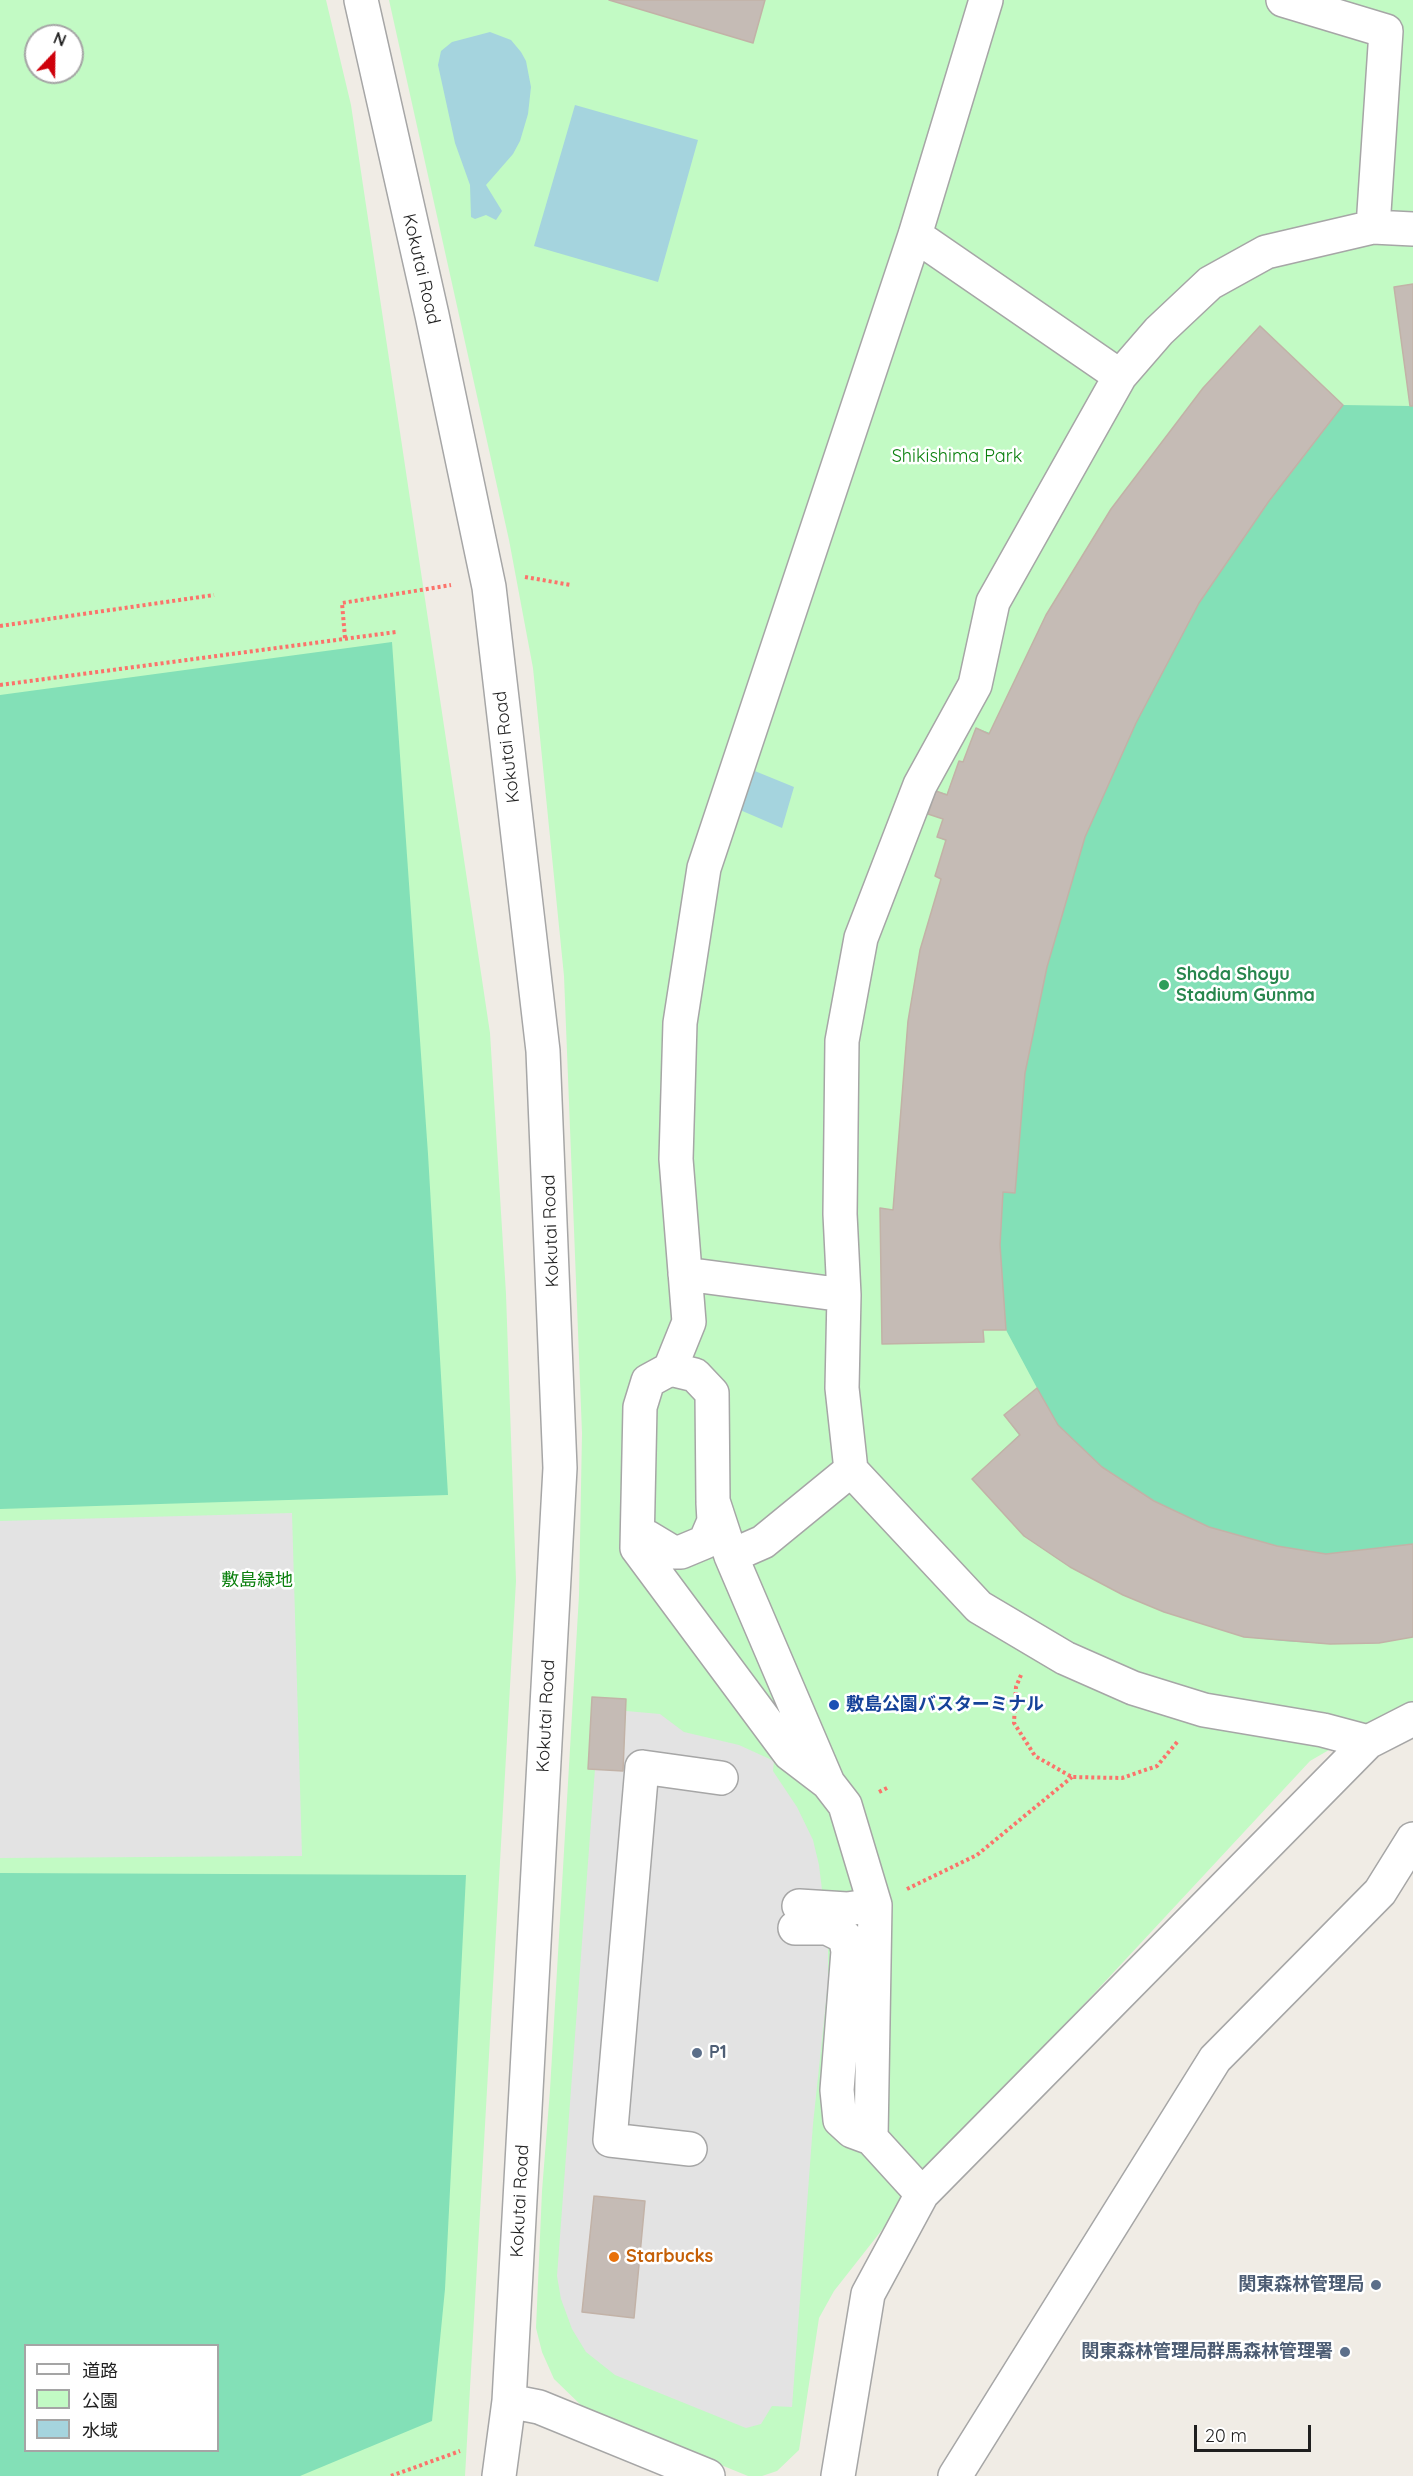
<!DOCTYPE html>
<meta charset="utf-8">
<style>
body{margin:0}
#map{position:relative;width:1413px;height:2476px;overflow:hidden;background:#f0ece5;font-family:Quicksand,"Noto Sans JP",sans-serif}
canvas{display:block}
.legend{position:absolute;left:24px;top:2344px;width:195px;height:108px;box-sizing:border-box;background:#fff;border:2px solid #a5a5a5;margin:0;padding:8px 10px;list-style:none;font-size:18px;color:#1f1f1f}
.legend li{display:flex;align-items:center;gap:12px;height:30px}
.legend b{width:30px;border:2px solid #a5a5a5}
.north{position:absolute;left:24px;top:24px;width:60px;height:60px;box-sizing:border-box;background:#fff;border:2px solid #a5a5a5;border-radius:50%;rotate:22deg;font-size:16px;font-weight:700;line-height:24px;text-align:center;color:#1f1f1f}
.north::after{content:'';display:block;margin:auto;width:21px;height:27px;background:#ce000b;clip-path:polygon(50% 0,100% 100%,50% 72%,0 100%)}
.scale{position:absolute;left:1194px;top:2425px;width:117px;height:27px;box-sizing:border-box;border:3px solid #1f1f1f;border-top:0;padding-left:8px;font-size:18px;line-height:21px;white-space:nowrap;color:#1f1f1f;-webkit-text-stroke:4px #fff;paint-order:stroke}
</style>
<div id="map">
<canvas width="1413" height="2476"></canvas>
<ul class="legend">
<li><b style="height:8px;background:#fff"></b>道路</li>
<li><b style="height:16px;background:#c2fac4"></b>公園</li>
<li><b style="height:16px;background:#a5d4de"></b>水域</li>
</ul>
<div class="north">N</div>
<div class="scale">20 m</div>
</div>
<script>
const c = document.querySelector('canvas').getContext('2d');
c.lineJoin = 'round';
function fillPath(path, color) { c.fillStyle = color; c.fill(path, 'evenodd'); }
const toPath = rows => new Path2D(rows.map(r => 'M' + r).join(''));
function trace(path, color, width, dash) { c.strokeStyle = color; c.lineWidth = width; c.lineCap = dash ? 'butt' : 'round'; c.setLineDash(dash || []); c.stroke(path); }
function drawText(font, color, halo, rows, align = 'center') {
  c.font = font + ' Quicksand,"Noto Sans JP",sans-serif'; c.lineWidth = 5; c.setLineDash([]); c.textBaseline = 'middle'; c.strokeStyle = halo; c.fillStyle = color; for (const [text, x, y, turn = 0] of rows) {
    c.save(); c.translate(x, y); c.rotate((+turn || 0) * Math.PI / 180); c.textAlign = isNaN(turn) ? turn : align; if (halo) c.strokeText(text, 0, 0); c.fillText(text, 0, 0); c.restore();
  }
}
fillPath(toPath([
 [0,0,326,0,351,105,490,1033,506,1294,516,1581,465,2476,0,2476],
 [36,36,72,36,72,72,36,72],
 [26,2346,218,2346,218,2450,26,2450],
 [389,0,1413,0,1413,1701,1310,1761,981,2115,951,2142,834,2291,819,2318,799,2450,777,2471,762,2476,748,2476,586,2410,554,2379,542,2352,536,2328,542,2191,550,2090,579,1595,582,1433,564,976,533,668,509,540]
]), '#c2fac4');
fillPath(toPath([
 [1413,284,1413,1637,1379,1643,1330,1644,1283,1641,1244,1637,1164,1612,1123,1595,1070,1567,1024,1536,972,1479,1019,1435,1004,1415,1037,1388,1006,1330,983,1330,984,1342,882,1344,880,1208,893,1210,908,1021,920,950,941,879,935,876,946,841,937,837,943,819,928,814,936,791,947,794,959,761,963,762,976,728,990,733,1046,615,1111,509,1260,326,1343,405,1410,406,1394,287],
 [392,642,428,1154,448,1495,0,1509,0,695],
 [0,1873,466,1875,445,2289,432,2421,300,2476,0,2476],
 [26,2346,218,2346,218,2450,26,2450]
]), '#83e0b7');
fillPath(toPath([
 [292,1513,302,1856,0,1858,0,1521],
 [626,1711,660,1714,684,1732,739,1745,774,1761,773,1771,797,1807,813,1840,819,1865,828,1940,828,1983,813,2124,792,2407,772,2406,761,2424,746,2428,615,2375,586,2352,572,2329,561,2299,557,2276,595,1769,623,1770]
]), '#e3e3e3');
fillPath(toPath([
 [490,32,511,40,521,52,526,61,531,87,528,114,520,141,513,154,486,185,502,211,496,220,486,215,475,219,471,217,470,185,455,143,438,65,441,51,452,42],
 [575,105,698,140,658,282,534,246],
 [745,767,794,787,782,828,733,807]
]), '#a5d4de');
const building = toPath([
 [609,0,765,0,753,43,609,0],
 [1413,284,1413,406,1410,406,1394,287,1413,284],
 [1260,326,1343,405,1269,501,1199,603,1136,723,1085,837,1047,967,1025,1073,1015,1193,1003,1192,1000,1245,1006,1330,983,1330,984,1342,882,1344,880,1208,893,1210,908,1021,920,950,941,879,935,876,946,840,937,837,943,819,928,814,936,791,947,795,959,761,963,762,976,728,989,734,1046,615,1111,509,1203,388,1260,326],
 [1037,1388,1058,1425,1102,1467,1154,1501,1209,1527,1277,1546,1326,1554,1413,1544,1413,1637,1379,1643,1330,1644,1244,1637,1164,1612,1123,1595,1070,1567,1024,1536,972,1479,1020,1435,1004,1415,1037,1388],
 [592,1697,626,1699,623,1771,588,1769,592,1697],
 [594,2196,645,2201,634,2318,582,2312,594,2196]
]);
fillPath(building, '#c5bbb5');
trace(building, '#c2b2a7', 1.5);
const minor = toPath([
 [361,0,432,315,489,587,543,1051,560,1468,509,2401,499,2476],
 [1283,0,1386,31,1373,227],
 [915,235,1120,376],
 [685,1274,844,1295],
 [670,1369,689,1322,676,1159,680,1023,704,868,915,235,986,0],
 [637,1548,647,1537,672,1552,681,1552,705,1542,714,1521,713,1503],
 [731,1556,763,1542,851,1470],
 [1368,1742,1323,1730,1204,1710,1133,1688,1065,1658,979,1607,851,1470,842,1388,844,1295,840,1214,842,1041,861,938,920,785,975,685,993,602,1120,376,1159,331,1210,283,1266,252,1373,227,1413,229],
 [828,1783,790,1754,637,1548,640,1407,648,1381,670,1369,695,1375,712,1393,713,1501,731,1556,828,1783,845,1805,875,1905,871,2138,922,2194],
 [799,1906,847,1909,875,1905],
 [795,1928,827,1928,845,1937,848,1951,837,2090,840,2120,852,2131,871,2138],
 [690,2149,610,2140,642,1767,721,1778],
 [509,2401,539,2407,708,2476],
 [838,2476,868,2294,922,2194,1368,1742,1413,1719],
 [955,2476,1215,2059,1380,1892,1413,1839]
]);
trace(minor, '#a6a6a6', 36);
trace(toPath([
 [525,577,571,585],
 [0,626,214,595],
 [345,638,342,603,451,585],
 [0,685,396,632],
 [1021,1675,1016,1687,1014,1723,1035,1756,1072,1777,1122,1778,1157,1766,1178,1741],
 [879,1792,889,1787],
 [907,1889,977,1855,1072,1777],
 [391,2476,460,2451]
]), '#fb736b', 4, [3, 3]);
trace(minor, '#fff', 33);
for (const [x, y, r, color] of [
 [1164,985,6,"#2e9e5b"],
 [834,1705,6,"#1a4fb4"],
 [697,2053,6,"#5c6f8a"],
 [614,2257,6,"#e8710a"],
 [1376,2285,6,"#5c6f8a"],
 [1345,2352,6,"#5c6f8a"]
]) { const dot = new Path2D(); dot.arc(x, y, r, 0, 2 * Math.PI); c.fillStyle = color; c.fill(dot); trace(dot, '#fff', 2); }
drawText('18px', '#1f1f1f', '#fff', [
 ["Kokutai Road",421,269,77],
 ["Kokutai Road",507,747,-97],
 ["Kokutai Road",551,1231,-92],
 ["Kokutai Road",546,1716,-87],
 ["Kokutai Road",520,2201,-87]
]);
drawText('18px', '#0b800e', '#fff', [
 ["Shikishima Park",957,457],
 ["敷島緑地",257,1581]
]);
drawText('bold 18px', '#27864d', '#fff', [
 ["Shoda Shoyu",1176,975],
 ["Stadium Gunma",1176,996]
], 'left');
drawText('bold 18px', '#164399', '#fff', [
 ["敷島公園バスターミナル",846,1705]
], 'left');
drawText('bold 18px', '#4e5e75', '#fff', [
 ["P1",709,2053,"left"],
 ["関東森林管理局",1364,2285],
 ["関東森林管理局群馬森林管理署",1333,2352]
], 'right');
drawText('bold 18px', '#c56008', '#fff', [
 ["Starbucks",626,2257]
], 'left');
</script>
